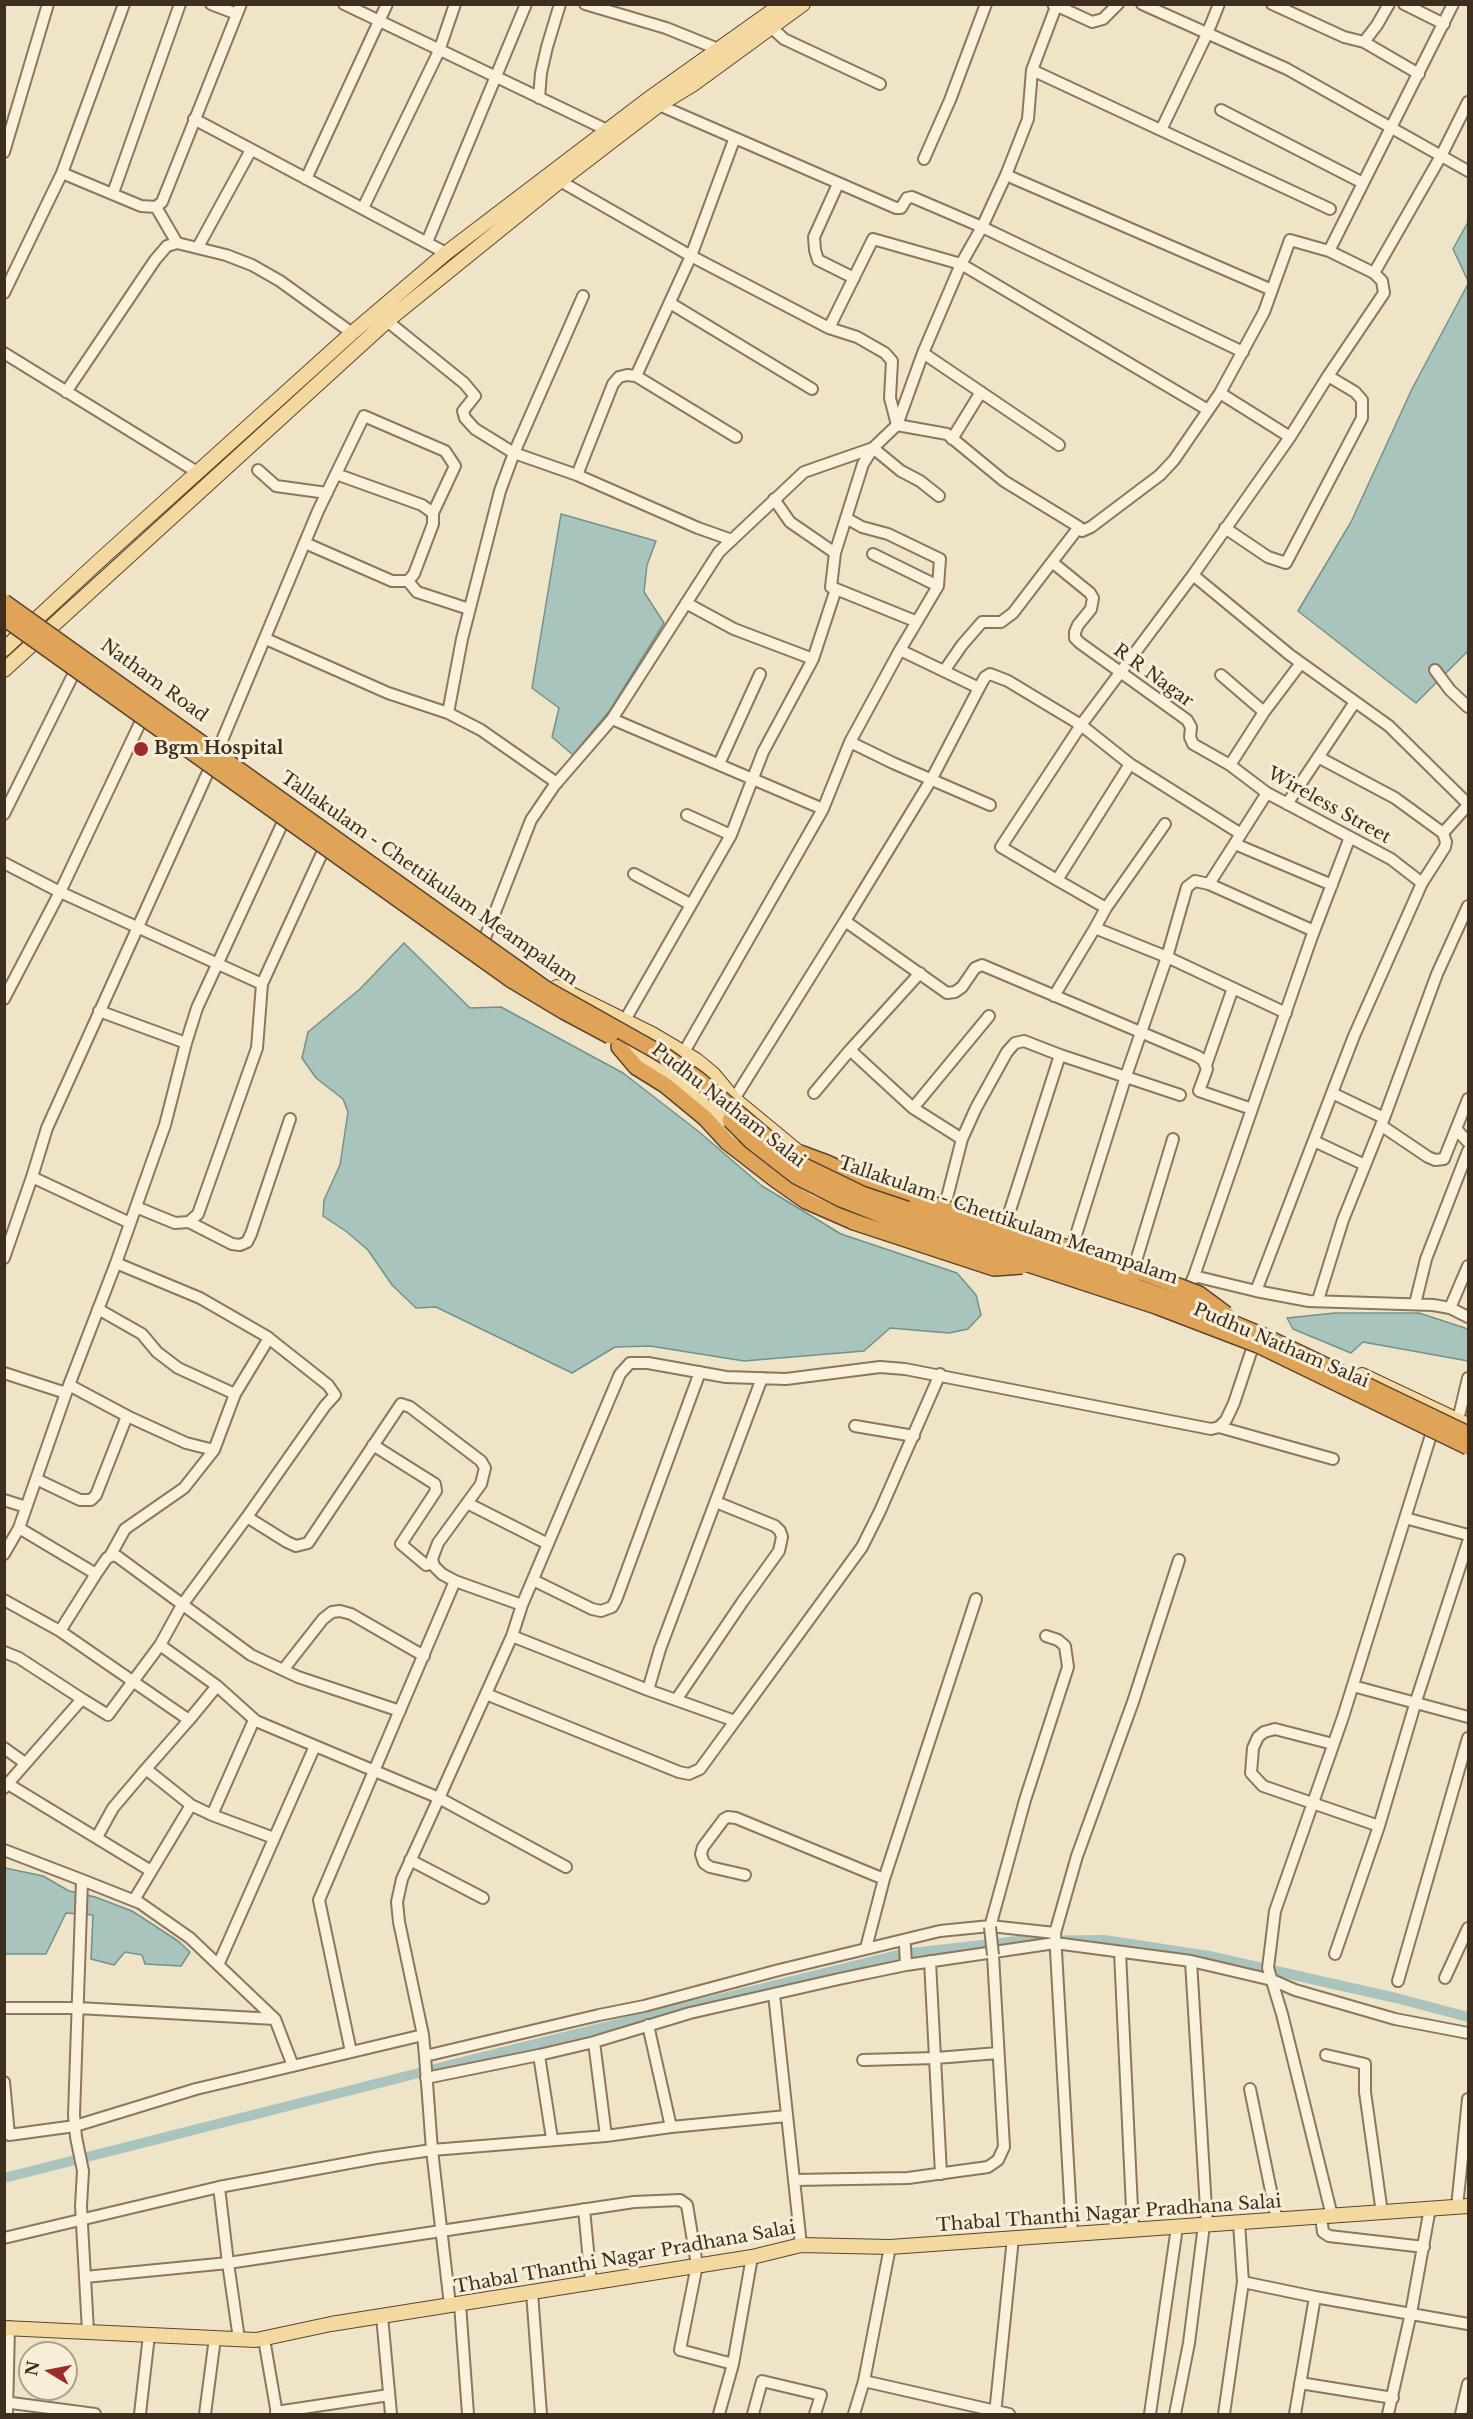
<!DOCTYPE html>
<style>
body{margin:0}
#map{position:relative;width:1473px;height:2419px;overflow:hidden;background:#f0e4c8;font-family:"Libre Baskerville",serif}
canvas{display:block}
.frame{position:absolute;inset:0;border:6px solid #3d2e20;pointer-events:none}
.north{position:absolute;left:18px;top:2341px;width:60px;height:60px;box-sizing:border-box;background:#f7eed8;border:2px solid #ada18e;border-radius:50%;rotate:280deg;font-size:16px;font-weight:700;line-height:24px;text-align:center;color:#3d2e20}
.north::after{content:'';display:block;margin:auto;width:21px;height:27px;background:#9e2a2b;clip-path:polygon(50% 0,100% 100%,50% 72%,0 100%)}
</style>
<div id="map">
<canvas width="1473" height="2419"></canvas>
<div class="frame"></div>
<div class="north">N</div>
</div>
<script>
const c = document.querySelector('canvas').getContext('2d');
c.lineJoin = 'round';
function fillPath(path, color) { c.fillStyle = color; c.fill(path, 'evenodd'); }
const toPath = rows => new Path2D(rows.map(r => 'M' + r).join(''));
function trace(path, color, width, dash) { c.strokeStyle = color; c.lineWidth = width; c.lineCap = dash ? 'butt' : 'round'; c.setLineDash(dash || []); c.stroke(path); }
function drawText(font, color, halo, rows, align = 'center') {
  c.font = font + ' "Libre Baskerville",serif'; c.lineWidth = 6; c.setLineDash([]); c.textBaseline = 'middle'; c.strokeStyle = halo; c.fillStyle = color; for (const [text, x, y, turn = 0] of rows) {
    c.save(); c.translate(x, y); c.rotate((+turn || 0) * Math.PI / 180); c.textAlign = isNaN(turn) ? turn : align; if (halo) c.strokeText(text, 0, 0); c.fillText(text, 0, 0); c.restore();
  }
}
const water = toPath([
 [1468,222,1468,281,1453,249,1468,222],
 [1468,284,1468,651,1416,703,1298,611,1351,522,1412,389,1468,284],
 [561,514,656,541,647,565,644,592,664,623,610,710,573,755,552,737,559,708,532,688,561,514],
 [404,943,470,1008,501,1007,623,1073,698,1131,762,1186,841,1234,957,1273,976,1295,981,1315,968,1329,949,1333,890,1328,864,1351,744,1361,650,1346,615,1347,572,1373,436,1307,416,1308,392,1285,368,1250,347,1232,323,1216,324,1200,340,1165,348,1112,343,1099,316,1078,302,1058,308,1032,360,989,404,943],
 [1335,1313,1419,1313,1465,1328,1468,1330,1468,1361,1363,1342,1351,1353,1293,1329,1287,1318,1335,1313],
 [5,1868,43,1876,69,1891,95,1897,132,1911,178,1941,190,1952,181,1966,145,1964,142,1955,125,1952,114,1965,91,1959,93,1915,66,1913,46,1954,5,1954,5,1868]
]);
fillPath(water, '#a9c4bc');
trace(water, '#6f938a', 1.5);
trace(toPath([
 [446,265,513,210],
 [49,617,57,613,111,561,170,510],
 [4,659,16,649],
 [4,2178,470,2060,902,1954,1018,1941,1104,1940,1209,1956,1396,1998,1468,2017]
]), '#a9c4bc', 10);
const minor = toPath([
 [211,4,237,14],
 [344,4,607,130],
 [585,4,666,28,718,49],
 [1053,4,1092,22,1103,19,1118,4],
 [1057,4,1032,70,1028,119,1006,175,982,227,961,264,923,353,1059,445],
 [1142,4,1287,69,1468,171],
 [1272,4,1344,37,1364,42,1377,25,1389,4],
 [1404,4,1444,24],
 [772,28,784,39,880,84],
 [1364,42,1419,74],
 [1032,70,1330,209],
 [539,98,541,73,547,47,560,4],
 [659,105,896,208,901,208,907,198,912,197,982,227,1243,352],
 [1221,110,1363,183],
 [194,119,446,253],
 [1161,130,1207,34,1219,4],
 [4,152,48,4],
 [924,159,950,100,986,4],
 [62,173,124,4],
 [1006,175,1272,290],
 [306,179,387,4],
 [560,181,691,256,734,140],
 [838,184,814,237,815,250,818,260,854,278],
 [113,193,180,4],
 [156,207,177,243],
 [363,208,439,51,455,4],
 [427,242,526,4],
 [198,247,251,150],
 [1329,251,1453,4],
 [4,293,62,173,141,206,156,207,162,202,241,4],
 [583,296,514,453,577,475,698,528,732,540],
 [670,303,812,389],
 [381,316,464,383,475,396,463,411,465,418,475,429,514,453,500,491,462,639,448,713],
 [829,328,857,337,885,353,892,361,890,398,897,425],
 [4,353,197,472],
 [636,376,736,437],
 [1328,376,1384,293,1382,281,1374,273],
 [66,392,155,260,167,246,177,243,226,255,252,265,280,281,352,333],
 [897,425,923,353],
 [1290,437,1193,575,1290,655,1389,726,1468,804],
 [952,439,981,392],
 [258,470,276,486,327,493],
 [577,475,613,384,619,377,627,375,636,376,691,256,829,328,873,239,961,264,1208,410],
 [774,499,790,522,835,553],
 [846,518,862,527,888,534,940,559,938,586],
 [1079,527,1082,531,1091,527,1160,475,1174,460,1220,393],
 [1225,528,1268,557,1286,563,1362,418,1362,400,1355,392,1328,376,1290,437,1220,393,1264,312,1290,240,1329,251,1374,273,1441,156,1468,102],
 [305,543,392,581,408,581,414,574,433,524,433,513,422,505,336,474],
 [873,554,938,586,900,650],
 [408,581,417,592,469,609],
 [836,589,915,621],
 [686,603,734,629,813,659],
 [266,639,388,693,448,713,481,730,557,783],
 [1435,670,1450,690,1468,707],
 [944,671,962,645,982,622,1001,622,1013,613,1052,562],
 [1221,675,1264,712,1230,765,1267,793,1391,859,1422,883],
 [1264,712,1301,663],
 [612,719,719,552,804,472,873,448,897,425,947,434,1004,481,1079,527,1052,562,1090,593,1093,598,1091,609,1078,625,1075,632,1075,638,1080,643,1187,720,1191,727,1190,737,1193,744,1230,765],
 [850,742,893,763,990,805],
 [1318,757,1395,798,1443,833],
 [719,764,760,674],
 [1287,804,1355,702],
 [4,814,74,673],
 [687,815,731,835],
 [283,822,197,1008,186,1043,165,1125,116,1263,200,1298,266,1336,328,1385,335,1395,325,1406,247,1517,287,1542,296,1546,308,1543,401,1404,410,1407,481,1461,485,1468,481,1484,438,1543,432,1559,434,1566,442,1574,455,1581,522,1605,620,1374,630,1363,648,1363,726,1377,786,1379,880,1367,905,1369,1211,1429,1219,1427,1226,1420,1234,1403,1252,1349],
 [1241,834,1130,764,1057,880,1106,908,1095,928,1167,957,1286,1013],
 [1235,844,1332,885],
 [4,863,60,892,262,984,257,1048,198,1214,189,1222,175,1223,136,1207],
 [634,874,690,904],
 [1057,880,1001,847,1081,725,1193,575],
 [1209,884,1314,931],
 [1106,908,1165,824],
 [845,921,931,780,979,688,985,677,990,674,1008,681,1081,725,1130,764],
 [481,948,531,820,554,786,612,719,823,809,850,742,900,650,979,688],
 [920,973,850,1050,913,1108,989,1016],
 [262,984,323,851],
 [1054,996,1095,928],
 [4,999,60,892,141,721],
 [99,1011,186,1043],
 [625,1020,731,835,763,752,813,659,836,589,831,587,835,553,863,464,873,448,901,471,920,481,939,496],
 [684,1052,823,809],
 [1206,1065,1233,988],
 [814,1093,850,1050],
 [1332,1093,1354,1036,1422,883,1445,847,1446,842,1443,833,1468,805],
 [734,1099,845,921,947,993,955,992,962,987,975,968,982,965,1197,1056,1203,1060,1207,1069,1199,1091,1252,1109],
 [913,1108,962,1139],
 [1384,1118,1437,974,1468,906],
 [1382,1126,1428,1157,1435,1160,1444,1159,1468,1099],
 [1457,1130,1468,1142],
 [1314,1141,1365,1165],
 [943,1213,962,1139,976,1108,1007,1052,1015,1043,1024,1041,1060,1055],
 [189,1222,232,1244,240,1245,247,1242,251,1234,290,1119],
 [130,1223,32,1177,47,1128,218,750,318,511,364,416,445,451,455,466,433,513],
 [1003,1232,1060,1055,1180,1095],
 [1070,1254,1126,1076,1167,957,1187,887,1195,881,1209,884,1267,793],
 [4,1258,32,1177],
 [116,1263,66,1393,19,1528,96,1574,107,1558,114,1555,118,1557,251,1655,298,1677,400,1711],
 [1132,1274,1173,1139],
 [1194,1276,1311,939,1350,837],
 [1256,1291,1309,1301,1433,1305,1450,1308,1468,1317],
 [1186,1295,1194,1276,1256,1291,1332,1093,1384,1118,1343,1220,1318,1300],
 [1415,1304,1426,1259,1468,1151],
 [1450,1308,1468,1266],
 [98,1309,142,1334,157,1352,178,1368,235,1394],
 [4,1373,66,1393],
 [69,1385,127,1416],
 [1458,1420,1468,1378],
 [855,1426,914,1436],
 [1219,1427,1333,1459],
 [373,1445,435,1484,436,1491,401,1544,426,1565,433,1563],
 [36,1479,80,1500,91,1500,96,1495,127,1416,186,1443,214,1450,235,1394,269,1338],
 [4,1500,26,1507],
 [467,1503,548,1544],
 [1405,1518,1468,1535],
 [4,1554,19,1528],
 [110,1556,125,1529,184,1488,214,1450],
 [533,1580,592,1609,601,1611,612,1607,616,1600,700,1372],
 [4,1600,60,1631,189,1720,146,1769,191,1805],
 [522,1605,512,1636,648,1690,735,1721,862,1547,880,1511,940,1374],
 [60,1631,96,1574],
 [160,1645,182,1605,247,1517],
 [4,1652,19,1658,82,1699],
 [283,1670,323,1619,332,1612,340,1611,351,1614,424,1656],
 [1353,1686,1468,1717],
 [648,1690,660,1649,762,1378],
 [486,1694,679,1772,689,1774,700,1769,735,1721],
 [676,1700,743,1601,779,1551,782,1537,780,1531,775,1526,716,1502],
 [189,1720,217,1686],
 [1333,1744,1275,1729,1264,1732,1258,1737,1253,1748,1251,1773,1263,1786,1379,1826],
 [4,1748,25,1763],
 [8,1784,151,1871],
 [4,1788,82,1699,108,1715,160,1645,217,1686,256,1721,439,1798,512,1636],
 [212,1815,274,1838],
 [97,1837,113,1808,146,1769],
 [4,1850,82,1880,74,2115,76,2137,83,2171,81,2206,88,2331],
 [410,1860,483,1898],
 [745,1875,710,1867,704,1863,701,1854,703,1847,724,1819,728,1817,736,1818,884,1879],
 [82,1880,140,1903,190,1938,275,2019,293,2066],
 [134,1900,191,1805,212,1815,254,1720],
 [990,1927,1025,1800,1068,1667,1065,1646,1058,1640,1046,1636],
 [905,1946,906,1965],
 [866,1948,884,1879,976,1599],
 [1120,1952,1133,2230],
 [1335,1954,1379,1826,1416,1701,1468,1542],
 [930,1961,941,2174],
 [1191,1961,1207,2225],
 [219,1963,315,1746],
 [1445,1978,1468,1928],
 [1398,1981,1468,1738],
 [774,1994,801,2245],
 [4,2008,78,2008,275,2019],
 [648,2025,671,2127],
 [423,2035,399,1922,397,1902,402,1879,439,1798,566,1867],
 [594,2042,606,2136],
 [351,2052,319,1900,455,1581],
 [539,2055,552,2139],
 [1326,2055,1365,2064,1365,2092,1382,2213],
 [425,2056,432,2150,450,2305],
 [863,2060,936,2058,998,2053],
 [426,2078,539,2055,594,2042,690,2013,839,1979,906,1965,1055,1943,1191,1961,1272,1980,1295,1990,1395,2019,1468,2033],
 [4,2082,9,2135,75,2126,196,2089,423,2035,425,2056,599,2015,644,2006,779,1970,940,1931,990,1926,1055,1933],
 [1250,2089,1277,2220],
 [794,2180,908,2178,988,2167,998,2160,1004,2147,993,1955],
 [219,2187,376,2158,432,2150,606,2136,671,2127,787,2116],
 [1457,2207,1468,2099],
 [584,2209,591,2282],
 [1332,2216,1282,2014,1268,1968,1275,1911,1343,1717,1431,1435],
 [1321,2217,1323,2232,1329,2236,1424,2247],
 [1072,2234,1055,1933,1077,1856,1133,1702,1179,1560],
 [4,2238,219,2187,228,2263,85,2277],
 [1243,2282,1315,2297,1468,2324],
 [532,2292,541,2414],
 [460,2304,468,2414],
 [382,2316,391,2414],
 [239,2339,228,2263,634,2202,680,2200,687,2205,697,2265,680,2350,733,2364,752,2257],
 [264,2339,277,2414],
 [864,2381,1009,2414],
 [1300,2383,1393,2398],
 [4,2402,95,2414],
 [276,2412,389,2395],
 [7,2414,9,2327],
 [140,2414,149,2335],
 [205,2414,215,2338],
 [719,2414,733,2364],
 [753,2414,762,2381,821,2395,815,2414],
 [854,2414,864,2381,890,2247],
 [995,2414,1013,2238],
 [1150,2414,1177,2227],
 [1175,2414,1189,2343,1204,2225],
 [1224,2414,1243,2282,1239,2223],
 [1295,2414,1315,2297],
 [1388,2414,1411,2313,1430,2208],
 [1461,2414,1468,2384]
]);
const major = toPath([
 [4,649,100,560,352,333,446,253,647,100,782,4],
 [4,670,387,321,560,181,659,105,692,85,803,4],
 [557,987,652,1034,696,1060,713,1074,734,1099,808,1160],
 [623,1049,668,1077,715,1114,736,1135],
 [801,1185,819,1197,892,1228],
 [1362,1375,1468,1425],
 [4,2328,256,2340,331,2324,752,2257,801,2245,890,2247,1468,2206]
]);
const highway = toPath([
 [619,1047,636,1067,665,1085,705,1118,727,1142,776,1180,806,1201,854,1222],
 [800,1153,827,1163,880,1188,917,1199]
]);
trace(minor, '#8d765c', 14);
trace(major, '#5b4430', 16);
trace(highway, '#5b4430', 18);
trace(minor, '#faf1dc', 10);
trace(major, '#f3d9a0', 14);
trace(highway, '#e0a458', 15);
const minorBridge = toPath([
 [990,1927,993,1955]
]);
const highwayBridge = toPath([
 [4,602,546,989,667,1057,698,1079,796,1162,862,1194,1116,1279,1213,1315,1264,1336,1468,1434],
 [4,618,510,979,565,1012,610,1036],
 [730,1120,751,1141,796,1176,841,1199,897,1221,1156,1306,1258,1345,1468,1447],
 [917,1199,1144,1273,1199,1294,1226,1314],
 [854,1222,994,1268,1022,1266]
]);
trace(minorBridge, '#8d765c', 14, []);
trace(highwayBridge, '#5b4430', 18, []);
trace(minorBridge, '#faf1dc', 10);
trace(highwayBridge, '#e0a458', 15);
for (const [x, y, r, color] of [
 [141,749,8,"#9e2a2b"]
]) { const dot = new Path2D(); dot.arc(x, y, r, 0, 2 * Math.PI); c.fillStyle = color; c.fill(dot); trace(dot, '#f7eed8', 2); }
drawText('18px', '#3d2e20', '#f7eed8', [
 ["R R Nagar",1153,676,36],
 ["Natham Road",154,681,36],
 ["Wireless Street",1329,806,29],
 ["Tallakulam - Chettikulam Meampalam",429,879,35],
 ["Pudhu Natham Salai",728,1106,38],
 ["Tallakulam - Chettikulam Meampalam",1008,1221,19],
 ["Pudhu Natham Salai",1281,1346,23],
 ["Thabal Thanthi Nagar Pradhana Salai",1109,2214,-4],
 ["Thabal Thanthi Nagar Pradhana Salai",625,2258,-10]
]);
drawText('bold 18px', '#3d2e20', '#f7eed8', [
 ["Bgm Hospital",154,749]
], 'left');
</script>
